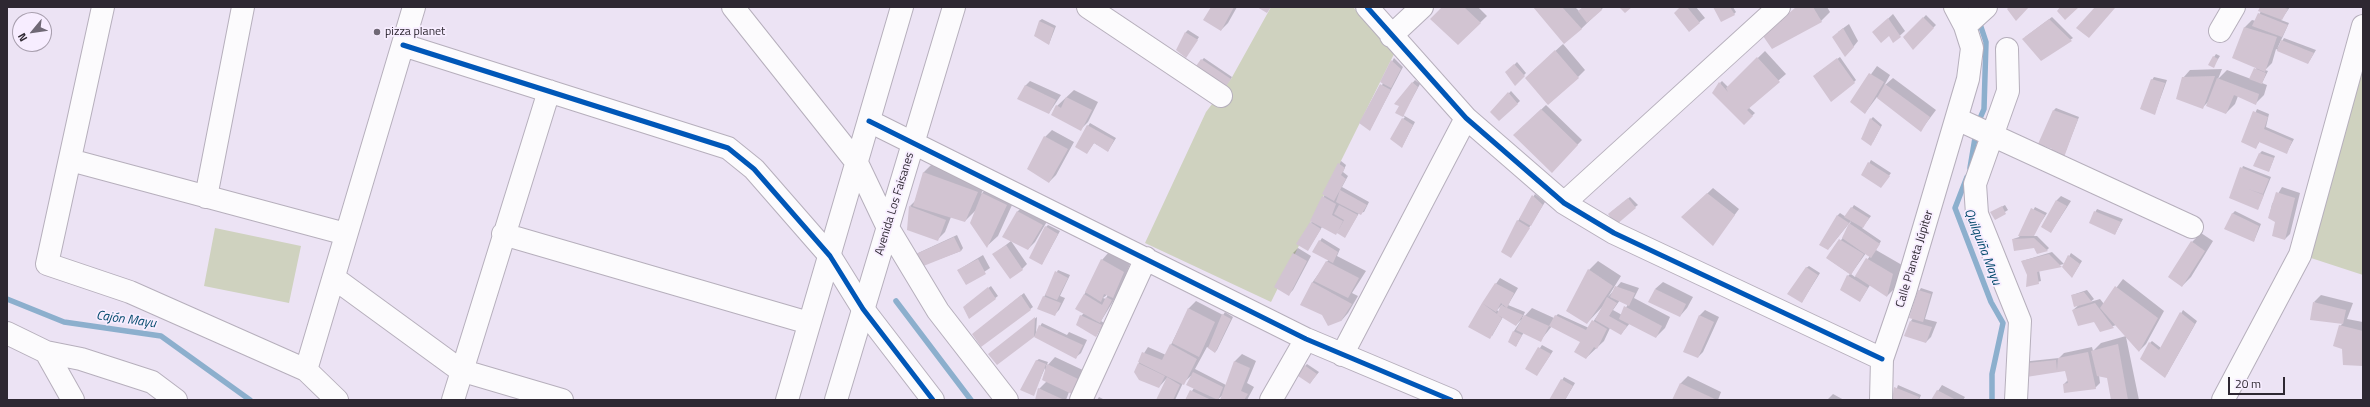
<!DOCTYPE html>
<meta charset="utf-8">
<style>
body{margin:0}
#map{position:relative;width:2370px;height:407px;overflow:hidden;background:#ece3f4;font-family:"Titillium Web",sans-serif}
canvas{display:block}
.frame{position:absolute;inset:0;border:8px solid #2e2832;pointer-events:none}
.north{position:absolute;left:12px;top:12px;width:40px;height:40px;box-sizing:border-box;background:#f7edff;border:1px solid #a79ead;border-radius:50%;rotate:241deg;font-size:11px;font-weight:700;line-height:16px;text-align:center;color:#2e2832}
.north::after{content:'';display:block;margin:auto;width:14px;height:18px;background:#706976;clip-path:polygon(50% 0,100% 100%,50% 72%,0 100%)}
.scale{position:absolute;left:2228px;top:377px;width:57px;height:18px;box-sizing:border-box;border:2px solid #2e2832;border-top:0;padding-left:5px;font-size:12px;line-height:14px;white-space:nowrap;color:#2e2832;-webkit-text-stroke:3px #f7edff;paint-order:stroke}
</style>
<div id="map">
<canvas width="2370" height="407"></canvas>
<div class="frame"></div>
<div class="north">N</div>
<div class="scale">20 m</div>
</div>
<script>
const c = document.querySelector('canvas').getContext('2d');
c.lineJoin = 'round';
function fillPath(path, color) { c.fillStyle = color; c.fill(path, 'evenodd'); }
const toPath = rows => new Path2D(rows.map(r => 'M' + r).join(''));
function trace(path, color, width, dash) { c.strokeStyle = color; c.lineWidth = width; c.lineCap = dash ? 'butt' : 'round'; c.setLineDash(dash || []); c.stroke(path); }
function drawText(font, color, halo, rows, align = 'center') {
  c.font = font + ' "Titillium Web",sans-serif'; c.lineWidth = 3.5; c.setLineDash([]); c.textBaseline = 'middle'; c.strokeStyle = halo; c.fillStyle = color; for (const [text, x, y, turn = 0] of rows) {
    c.save(); c.translate(x, y); c.rotate((+turn || 0) * Math.PI / 180); c.textAlign = isNaN(turn) ? turn : align; if (halo) c.strokeText(text, 0, 0); c.fillText(text, 0, 0); c.restore();
  }
}
fillPath(toPath([
 [1271,7,1353,7,1395,52,1271,302,1145,243,1206,112,1231,79],
 [2363,55,2363,275,2311,258],
 [215,228,301,246,289,303,204,286]
]), '#cfd2bf');
fillPath(toPath([
 [1212,7,1237,7,1228,23,1221,30],
 [1443,7,1478,7,1487,16,1458,44],
 [1534,7,1575,7,1579,11,1584,7,1604,7,1581,29],
 [1681,7,1696,7,1705,18,1689,30],
 [1714,7,1733,7,1736,12,1734,14],
 [1796,7,1827,7,1830,12,1821,21],
 [2097,7,2115,7,2091,34,2077,28],
 [2261,7,2290,7,2281,20,2289,23,2277,49,2284,38,2316,50,2310,60,2308,63,2276,49,2272,63,2265,70,2268,71,2262,83,2267,85,2264,95,2255,104,2238,96,2235,104,2226,113,2209,101,2202,108,2183,78,2190,70,2222,69,2218,79,2227,70,2251,79,2257,67,2233,57,2245,27,2252,20,2256,21,2261,11],
 [1893,14,1905,31,1894,41,1889,34,1874,32],
 [1926,15,1936,25,1913,48,1904,38],
 [2052,17,2073,38,2041,59,2025,37],
 [1042,19,1056,26,1049,44,1039,21],
 [1849,24,1858,41,1850,51,1838,32],
 [1188,30,1199,37,1186,57,1186,32],
 [1563,44,1585,70,1578,77,1533,71],
 [1765,51,1786,74,1748,107,1755,113,1744,123,1720,83,1722,81,1728,87],
 [2216,54,2220,56,2213,67,2214,57],
 [1840,57,1856,80,1854,82,1816,74],
 [1204,58,1232,77,1225,87,1202,60],
 [1394,58,1403,67,1370,130,1383,82,1381,81],
 [1517,62,1526,73,1515,84,1507,72],
 [1877,66,1890,75,1884,86,1893,78,1936,110,1921,130,1877,97,1865,113,1851,102],
 [2154,77,2167,80,2155,113,2152,80],
 [1415,80,1420,84,1403,115,1415,122,1402,147,1403,119,1405,117,1397,113,1401,106,1395,104],
 [1030,81,1061,95,1049,113,1025,86],
 [1074,90,1098,102,1088,122,1081,129,1057,106],
 [1511,91,1520,101,1499,120,1492,112],
 [1546,105,1582,140,1552,171,1514,135],
 [2056,108,2079,117,2063,158,2054,110],
 [2257,109,2269,114,2266,127,2294,139,2287,152,2260,141,2256,147,2243,142],
 [1873,117,1882,125,1873,142,1871,119],
 [1090,123,1116,138,1108,151,1094,143,1087,153,1088,126],
 [1052,130,1074,142,1056,175,1049,182,1045,137],
 [2262,151,2275,156,2269,171,2260,153],
 [1871,160,1891,173,1883,184,1863,174],
 [1341,161,1346,165,1343,172,1348,176,1342,187,1369,202,1364,212,1359,213,1345,237,1341,228,1335,233,1322,227,1308,250,1311,223],
 [933,163,986,184,981,194,994,182,1017,194,998,236,987,246,977,209,965,221,951,217,945,232,938,239,910,206,915,201,924,172],
 [2243,166,2271,177,2258,209,2230,197],
 [2282,187,2300,193,2290,234,2285,239,2276,221,2269,217,2272,204],
 [1713,188,1739,209,1713,244,1683,217],
 [1535,194,1545,202,1511,257,1518,221],
 [2061,196,2071,201,2051,232,2057,200],
 [1630,197,1638,205,1635,207,1611,212],
 [1025,204,1049,218,1035,242,1028,249,1004,237,1018,211],
 [1854,205,1871,216,1862,228,1881,241,1876,250,1902,265,1896,287,1887,296,1870,285,1862,298,1848,276,1850,274,1827,258,1845,235,1851,221,1830,247,1820,245,1838,215,1840,213,1846,217],
 [1866,253,1870,256,1855,277,1851,274],
 [2005,205,2008,210,1995,218,1992,212],
 [2035,207,2047,213,2032,236,2037,236,2049,248,2047,250,2013,239,2019,237],
 [2097,209,2123,219,2115,234,2090,222],
 [2235,211,2261,224,2254,241,2232,214],
 [1048,225,1060,231,1042,264,1046,227],
 [2201,233,2213,241,2191,277,2182,286,2192,242],
 [957,235,963,248,961,251,921,266,915,256,918,253],
 [1322,238,1340,249,1337,256,1366,271,1352,293,1358,296,1348,313,1341,321,1312,283,1329,259,1320,241],
 [1011,241,1027,264,1022,269,994,254],
 [1298,248,1311,256,1293,290,1288,295,1293,253],
 [1109,252,1130,264,1120,290,1101,321,1104,323,1096,336,1081,316,1084,313,1084,295,1102,260],
 [1108,294,1106,299,1103,298],
 [2052,252,2064,264,2039,270,2041,281,2027,285,2028,275,2022,261],
 [2071,253,2082,261,2072,277,2063,267],
 [983,255,990,268,966,284,958,270],
 [1598,261,1621,276,1608,297,1621,282,1639,288,1634,298,1670,317,1665,328,1656,337,1630,323,1621,334,1610,328,1604,341,1586,358,1583,338,1552,326,1540,341,1524,332,1516,346,1514,331,1522,319,1516,325,1503,317,1492,336,1482,304,1500,278,1518,288,1508,305,1525,312,1522,319,1532,308,1554,318,1558,314,1589,328,1605,304,1587,323,1589,270],
 [1620,300,1628,304,1622,315,1613,310],
 [1503,304,1499,312,1497,310],
 [1809,266,1820,273,1802,302,1806,268],
 [1058,270,1070,275,1060,296,1065,298,1059,310,1054,315,1044,297],
 [2123,279,2164,311,2146,344,2139,351,2126,337,2139,400,2112,400,2108,377,2099,375,2100,383,2095,388,2064,384,2068,380,2066,369,2057,371,2021,362,2059,358,2064,353,2092,347,2093,351,2101,343,2126,336,2116,325,2100,331,2095,321,2073,310,2080,304,2072,295,2087,290,2094,299,2090,302,2100,299,2104,304],
 [1663,282,1693,297,1687,308,1680,316,1655,289],
 [991,286,998,296,969,317,966,305],
 [1921,288,1933,292,1925,319,1937,322,1931,337,1926,342,1911,321,1913,318,1919,291],
 [1024,293,1033,307,981,345,976,332],
 [2321,295,2353,303,2347,319,2363,322,2363,365,2340,326,2343,323,2314,302],
 [1196,301,1223,315,1225,312,1233,317,1217,350,1215,352,1207,347,1195,369,1226,385,1235,361,1242,354,1256,361,1247,383,1254,387,1247,400,1221,400,1223,395,1217,400,1186,400,1194,388,1191,376,1183,383,1175,400,1158,400,1167,378,1159,387,1139,364,1139,361,1148,347,1166,355,1189,308],
 [1705,310,1719,317,1703,352,1698,357,1685,351,1700,315],
 [2183,310,2197,321,2167,374,2150,343,2152,341,2161,348],
 [1037,317,1036,333,1042,323,1067,335,1069,332,1087,340,1081,353,1076,357,1034,336,992,352],
 [1542,345,1553,351,1539,372,1526,369],
 [1055,357,1085,371,1079,386,1069,392,1066,400,1036,400,1039,389,1047,381,1045,368,1033,395,1036,361,1039,359,1048,362,1046,367],
 [1307,364,1319,372,1310,383,1305,366],
 [1688,376,1721,392,1718,400,1673,400,1681,383],
 [1564,377,1575,383,1565,400,1550,400],
 [1898,385,1921,395,1919,400,1893,400],
 [1942,385,1965,397,1963,400,1932,400],
 [1833,394,1844,400,1827,400],
 [1099,397,1105,400,1097,400]
]), '#0003');
trace(toPath([
 [1978,123,1984,109,1986,42,1979,21],
 [1970,168,1976,132],
 [1967,177,1955,208,1991,302,2003,323,1992,374,1992,400],
 [7,299,64,322,161,336,250,400],
 [896,301,971,400]
]), '#8cafcd', 5.5);
fillPath(toPath([
 [1211,7,1234,7,1221,31,1203,20],
 [1257,7,1271,7,1267,13],
 [1442,7,1464,7,1481,23,1458,45,1430,19],
 [1533,7,1562,7,1582,29,1564,44],
 [1583,7,1600,7,1602,10,1587,23,1578,11],
 [1619,7,1632,7,1625,13],
 [1680,7,1687,7,1700,23,1689,32,1674,13],
 [1713,7,1730,7,1735,15,1721,22],
 [1796,7,1813,7,1822,22,1772,49,1763,36],
 [2009,7,2029,7,2016,21,2007,9],
 [2060,7,2079,7,2065,20,2057,11],
 [2095,7,2115,8,2089,38,2076,28],
 [2260,7,2282,7,2288,9,2282,20,2258,11],
 [2258,13,2288,25,2282,37,2252,26],
 [1923,17,1934,28,1913,50,1903,37],
 [1888,18,1901,37,1893,43,1889,36,1881,43,1872,32],
 [2049,19,2072,41,2041,61,2022,39],
 [1039,21,1054,28,1049,45,1034,36],
 [2244,27,2277,37,2265,72,2232,58],
 [1843,28,1854,47,1845,57,1832,37],
 [1185,32,1198,40,1186,58,1176,50],
 [2281,40,2314,53,2308,64,2277,51],
 [1555,50,1579,78,1548,105,1525,78],
 [2213,56,2218,59,2214,68,2208,65],
 [1757,57,1780,82,1747,110,1753,116,1744,125,1712,93,1719,82,1728,92,1726,88],
 [1837,58,1855,83,1831,102,1813,76],
 [1201,59,1231,79,1223,90,1194,69],
 [1391,60,1401,69,1391,88,1380,82],
 [1514,64,1525,76,1515,86,1505,72],
 [2254,68,2266,73,2262,84,2249,79],
 [1869,73,1884,82,1865,114,1850,102],
 [2215,76,2203,109,2176,99,2182,77],
 [2217,78,2259,94,2256,105,2234,95,2226,114,2206,106],
 [2151,79,2165,83,2155,115,2140,109],
 [1412,82,1418,87,1403,117,1395,113,1399,106,1394,104],
 [1380,84,1391,90,1370,131,1359,123],
 [1885,84,1930,117,1921,132,1877,98],
 [1025,85,1056,100,1049,114,1017,99],
 [1508,92,1518,104,1499,121,1490,112],
 [1066,97,1092,110,1081,131,1051,115,1056,105,1061,108],
 [1541,109,1578,145,1552,173,1513,135],
 [2053,110,2078,119,2063,160,2050,154,2052,149,2038,144],
 [2253,111,2268,117,2264,129,2292,141,2287,154,2259,142,2256,149,2241,142],
 [1402,118,1413,125,1402,148,1390,139],
 [1870,118,1881,127,1871,146,1861,139],
 [1087,125,1114,140,1108,152,1094,143,1087,154,1075,147],
 [1044,136,1068,149,1049,183,1027,169],
 [2259,153,2274,158,2269,172,2253,166],
 [1868,162,1890,176,1881,188,1861,175],
 [1338,163,1345,168,1341,175,1346,179,1334,201,1322,194],
 [2240,167,2269,179,2263,194,2248,189,2264,195,2258,210,2229,198],
 [923,172,978,192,965,222,913,206],
 [1340,190,1367,205,1361,215,1336,202],
 [2276,192,2295,198,2285,240,2272,236,2275,222,2268,218],
 [982,193,1007,205,987,248,970,223],
 [1707,193,1735,215,1713,246,1681,217],
 [1532,195,1543,205,1531,226,1519,219],
 [1322,196,1336,204,1332,215,1343,221,1336,235,1310,221],
 [1628,198,1636,208,1616,225,1608,214],
 [2056,200,2067,206,2051,233,2041,227],
 [1339,205,1358,215,1345,238,1337,233,1344,220,1334,214],
 [909,206,946,220,938,241,907,230],
 [2002,206,2006,214,1995,220,1990,212],
 [1851,207,1869,218,1863,228,1844,217],
 [2031,208,2045,215,2034,236,2018,236],
 [1017,211,1043,225,1028,250,1002,237],
 [2094,211,2121,222,2115,235,2089,223],
 [2232,213,2259,226,2254,242,2224,229],
 [1837,215,1849,223,1828,250,1819,245],
 [1517,220,1530,228,1511,258,1501,252],
 [1310,222,1321,229,1308,251,1296,244],
 [1849,223,1880,244,1871,258,1842,238],
 [1045,226,1058,234,1042,265,1029,258],
 [954,237,961,251,921,267,914,255],
 [2034,238,2048,251,2037,254,2034,248,2014,251,2012,239],
 [1839,239,1864,254,1851,275,1826,258],
 [1319,240,1338,252,1333,263,1312,252],
 [2191,241,2205,251,2182,287,2168,277],
 [1006,245,1023,270,1010,279,992,254],
 [1293,253,1307,261,1289,296,1274,287],
 [2049,254,2062,267,2037,272,2039,284,2026,287,2027,275,2021,261],
 [2068,255,2080,264,2072,278,2062,267],
 [1866,258,1893,274,1887,297,1855,276],
 [978,259,986,274,966,285,957,270],
 [1101,259,1124,272,1113,298,1104,294,1101,302,1085,292],
 [1326,261,1359,278,1348,298,1314,281],
 [1806,267,1818,275,1802,303,1787,294],
 [1588,269,1613,286,1587,324,1566,311],
 [1055,271,1068,278,1057,300,1045,295],
 [1847,275,1868,288,1860,302,1840,290],
 [1312,282,1352,304,1341,321,1328,326,1322,315,1300,305],
 [1495,283,1514,293,1507,308,1523,315,1516,326,1498,315,1502,318,1490,339,1468,327,1482,303,1497,314,1501,305,1507,308,1501,303,1496,312,1482,303],
 [1615,286,1635,293,1629,306,1610,297],
 [2115,286,2158,318,2139,352,2100,308],
 [988,287,996,299,969,319,963,307],
 [1655,289,1686,304,1680,317,1648,302],
 [1918,290,1931,294,1923,322,1909,318],
 [2084,292,2092,302,2074,307,2071,295],
 [1084,294,1102,305,1106,297,1112,300,1100,323,1075,309],
 [1021,295,1031,310,981,347,972,334],
 [1043,296,1061,303,1055,316,1037,309],
 [1607,297,1617,303,1609,316,1627,326,1621,335,1595,320],
 [2313,302,2346,310,2343,324,2310,320],
 [2095,303,2114,328,2100,332,2094,322,2078,326,2072,310],
 [1624,306,1662,326,1656,338,1619,319],
 [1188,308,1215,322,1199,357,1172,343],
 [2180,312,2195,324,2165,378,2140,359,2149,342,2159,350],
 [1222,314,1231,319,1215,353,1208,348],
 [1080,315,1102,325,1096,337,1076,325],
 [1524,315,1549,326,1555,315,1586,330,1592,320,1607,329,1597,349,1594,347,1586,359,1574,352,1580,342,1549,326,1541,342,1516,330],
 [1699,315,1714,322,1698,358,1683,352],
 [1035,317,1034,337,1039,325,1083,345,1076,359,1034,337,997,365,988,354],
 [1910,321,1932,327,1926,343,1904,336],
 [2339,325,2363,331,2363,366,2343,365,2342,349,2333,346],
 [1513,331,1522,335,1516,347,1508,342],
 [1170,344,1197,359,1184,385,1138,362,1142,352,1162,360],
 [2118,344,2128,400,2111,400,2107,378,2097,376,2091,351],
 [1538,347,1551,354,1537,376,1525,369],
 [2088,352,2096,389,2064,393,2063,384,2068,383,2065,371,2020,378,2018,364,2056,360,2057,371,2058,358],
 [1036,360,1046,364,1034,396,1020,390],
 [1234,361,1250,368,1241,391,1248,394,1244,400,1220,400],
 [1138,363,1165,376,1159,388,1139,380,1134,372],
 [1047,364,1078,379,1072,394,1042,380],
 [1304,365,1317,374,1310,384,1298,376],
 [1193,372,1223,387,1218,400,1186,385],
 [1167,377,1180,385,1173,400,1156,400],
 [1561,379,1573,386,1565,400,1549,400],
 [1680,383,1717,400,1672,400],
 [1894,387,1919,397,1918,400,1892,400],
 [1038,388,1062,399,1062,400,1035,400],
 [1190,390,1209,399,1209,400,1185,400],
 [1937,390,1956,400,1931,400]
]), '#d2c4d2');
const minor = toPath([
 [103,7,47,264,130,292,306,370,337,400],
 [1088,7,1221,96],
 [1367,7,1466,118,1564,203,1614,233,1882,359],
 [1965,26,1986,7],
 [2220,31,2234,7],
 [1391,36,1422,7],
 [403,45,728,148,754,169,830,256,863,309,933,400],
 [2007,49,2008,91,1975,184,1977,214,2020,321,2016,400],
 [1957,119,2192,227],
 [869,121,1306,339,1451,400],
 [70,160,346,234],
 [206,197,243,7],
 [1564,203,1779,7],
 [503,234,809,323],
 [334,278,460,370,562,400],
 [7,333,46,352,81,359,152,382,176,400],
 [46,352,73,400],
 [1342,355,1466,118],
 [306,370,414,7],
 [453,400,549,91],
 [1081,400,1146,258],
 [1271,400,1306,339],
 [1881,400,1882,359,1905,292,1968,79,1972,48,1965,26,1955,7],
 [2223,400,2300,255,2363,26]
]);
const tertiary = toPath([
 [733,7,857,163,888,228,938,311,1007,400],
 [787,400,902,7],
 [836,400,954,7]
]);
trace(minor, '#b6afbc', 24);
trace(tertiary, '#b6afbc', 24);
trace(minor, '#fcfbfd', 22);
trace(tertiary, '#fcfbfd', 22);
trace(toPath([
 [1367,7,1466,118,1564,203,1614,233,1882,359],
 [403,45,728,148,754,169,830,256,863,309,933,400],
 [869,121,1306,339,1451,400]
]), '#0057b8', 5);
for (const [x, y, r, color] of [
 [377,32,4,"#706976"]
]) { const dot = new Path2D(); dot.arc(x, y, r, 0, 2 * Math.PI); c.fillStyle = color; c.fill(dot); trace(dot, '#f7edff', 1.5); }
drawText('12px', '#2e2832', '#f7edff', [
 ["pizza planet",385,32]
], 'left');
drawText('12px', '#2e2832', '#f7edff', [
 ["Avenida Los Faisanes",895,204,-73],
 ["Calle Planeta Júpiter",1915,259,-73]
]);
drawText('italic 13px', '#00486b', '#f7edff', [
 ["Quilquiña Mayu",1982,247,69],
 ["Cajón Mayu",126,320,8]
]);
</script>
